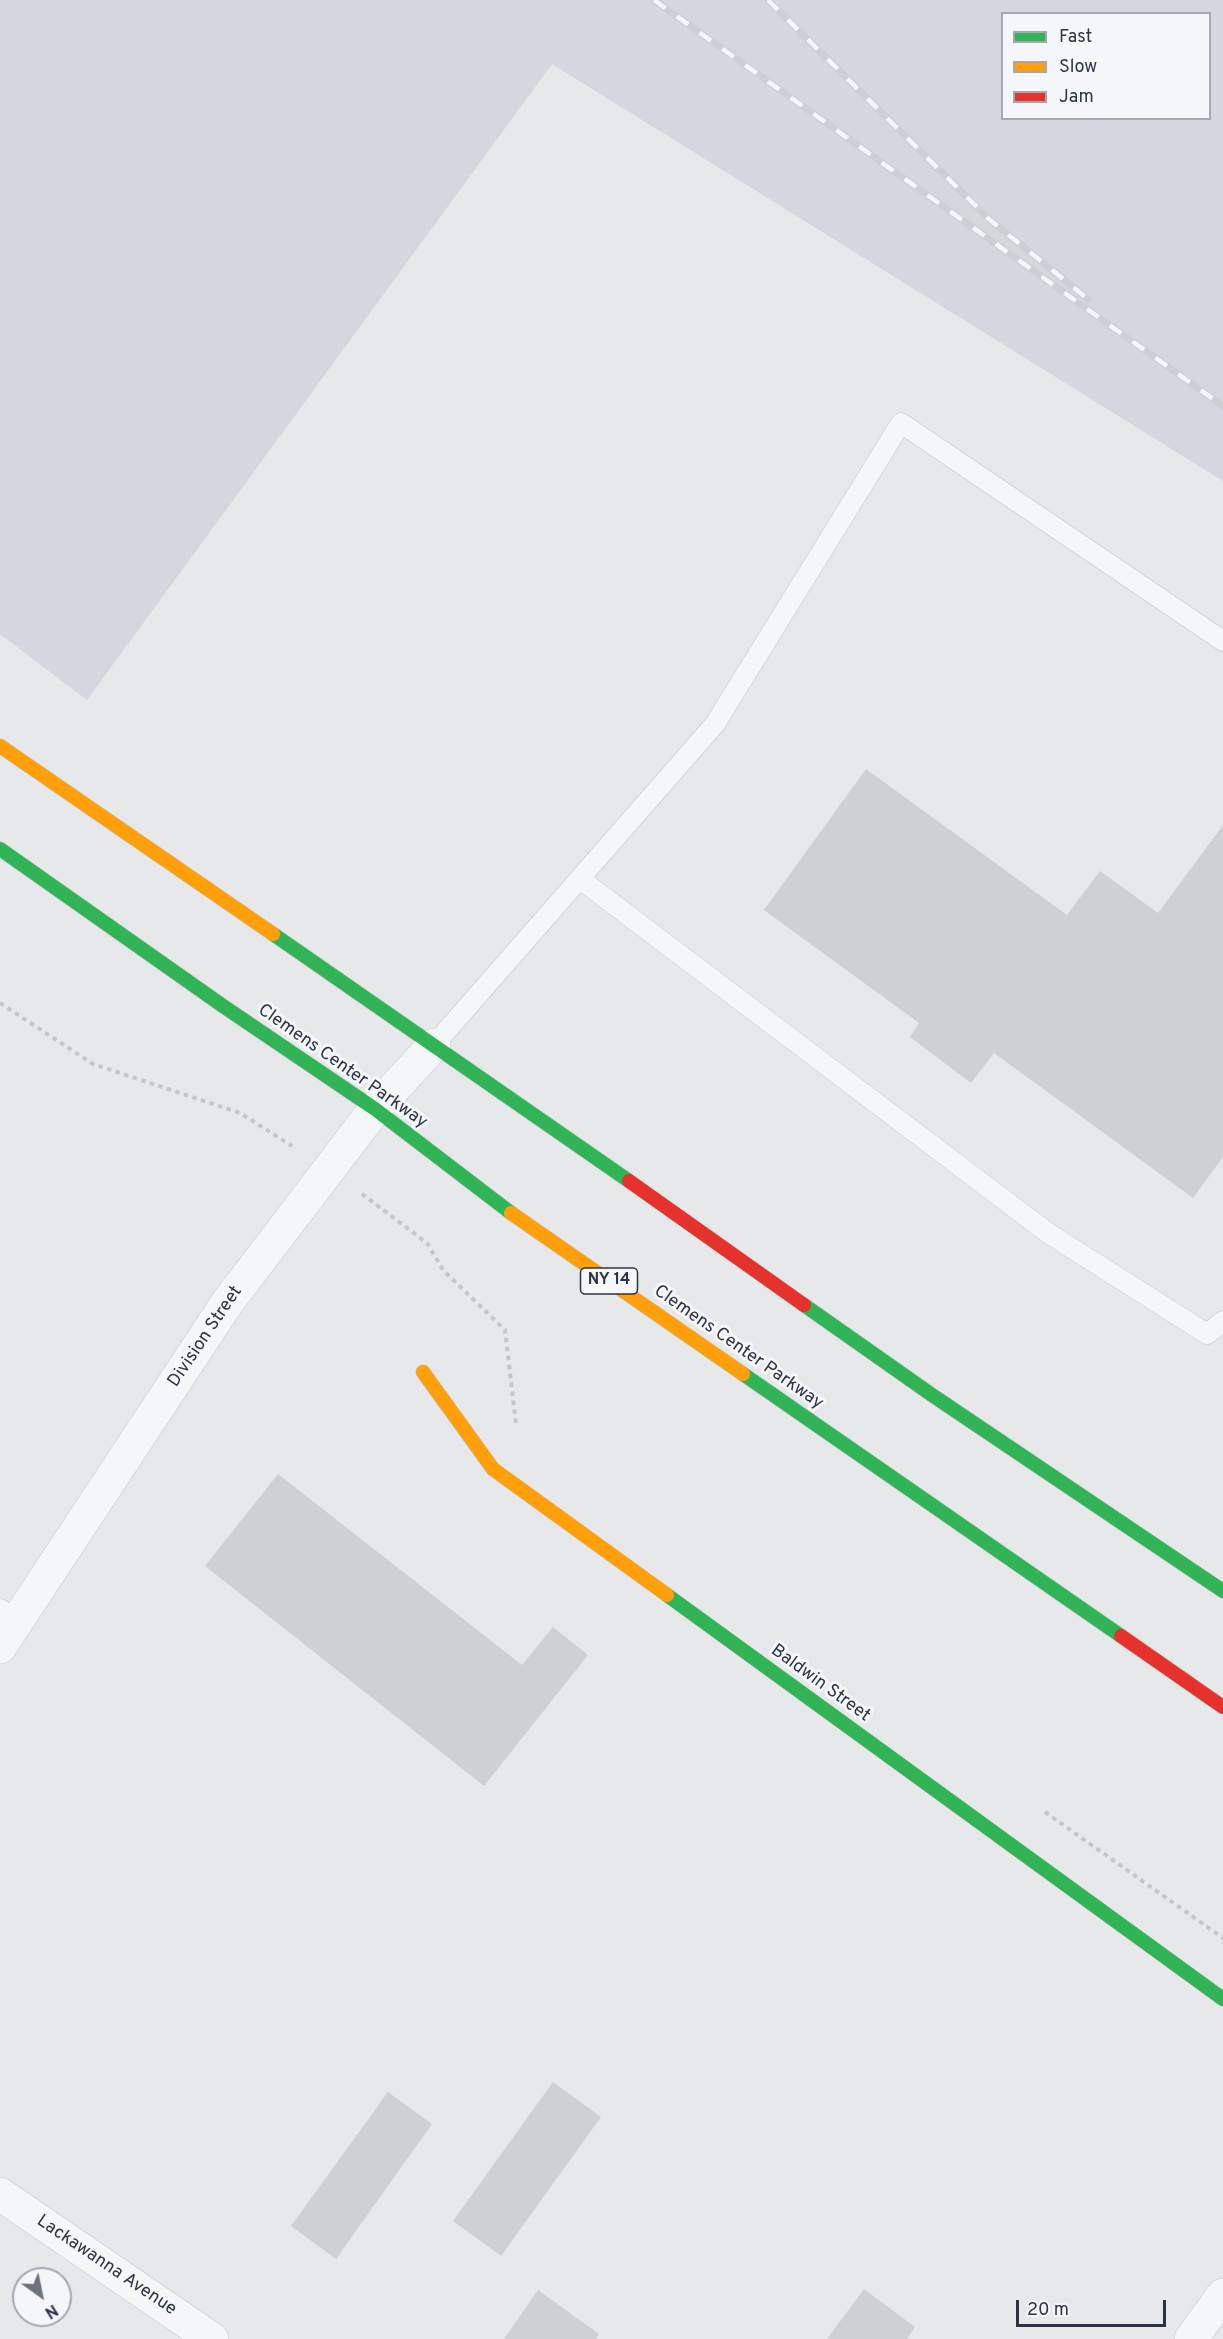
<!DOCTYPE html>
<style>
body{margin:0}
#map{position:relative;width:1223px;height:2339px;overflow:hidden;background:#e6e8ea;font-family:Overpass,sans-serif}
canvas{display:block}
.legend{position:absolute;left:1001px;top:12px;width:210px;height:108px;box-sizing:border-box;background:#f4f6f9;border:2px solid #a4a8b1;margin:0;padding:8px 10px;list-style:none;font-size:18px;color:#2b3445}
.legend li{display:flex;align-items:center;gap:12px;height:30px}
.legend b{width:30px;border:2px solid #a4a8b1}
.north{position:absolute;left:12px;top:2267px;width:60px;height:60px;box-sizing:border-box;background:#f4f6f9;border:2px solid #a4a8b1;border-radius:50%;rotate:147deg;font-size:16px;font-weight:700;line-height:24px;text-align:center;color:#2b3445}
.north::after{content:'';display:block;margin:auto;width:21px;height:27px;background:#6c737f;clip-path:polygon(50% 0,100% 100%,50% 72%,0 100%)}
.scale{position:absolute;left:1016px;top:2300px;width:150px;height:27px;box-sizing:border-box;border:3px solid #2b3445;border-top:0;padding-left:8px;font-size:18px;line-height:21px;white-space:nowrap;color:#2b3445;-webkit-text-stroke:4px #f4f6f9;paint-order:stroke}
</style>
<div id="map">
<canvas width="1223" height="2339"></canvas>
<ul class="legend">
<li><b style="height:8px;background:#30b455"></b>Fast</li>
<li><b style="height:8px;background:#ff9f0a"></b>Slow</li>
<li><b style="height:8px;background:#e5322d"></b>Jam</li>
</ul>
<div class="north">N</div>
<div class="scale">20 m</div>
</div>
<script>
const c = document.querySelector('canvas').getContext('2d');
c.lineJoin = 'round';
function fillPath(path, color) { c.fillStyle = color; c.fill(path, 'evenodd'); }
const toPath = rows => new Path2D(rows.map(r => 'M' + r).join(''));
function trace(path, color, width, dash) { c.strokeStyle = color; c.lineWidth = width; c.lineCap = dash ? 'butt' : 'round'; c.setLineDash(dash || []); c.stroke(path); }
function drawText(font, color, halo, rows, align = 'center') {
  c.font = font + ' Overpass,sans-serif'; c.lineWidth = 6; c.setLineDash([]); c.textBaseline = 'middle'; c.strokeStyle = halo; c.fillStyle = color; for (const [text, x, y, turn = 0] of rows) {
    c.save(); c.translate(x, y); c.rotate((+turn || 0) * Math.PI / 180); c.textAlign = isNaN(turn) ? turn : align; if (halo) c.strokeText(text, 0, 0); c.fillText(text, 0, 0); c.restore();
  }
}
fillPath(toPath([
 [0,0,1223,0,1223,481,552,64,87,700,0,634],
 [1002,14,1210,14,1210,118,1002,118]
]), '#d4d7dd');
fillPath(toPath([
 [866,769,1067,915,1100,871,1158,913,1223,825,1223,1157,1193,1198,994,1053,971,1083,910,1037,919,1023,764,910],
 [278,1474,522,1665,553,1627,588,1655,484,1786,205,1566],
 [553,2082,601,2117,501,2256,453,2221],
 [388,2092,432,2124,336,2259,291,2226],
 [864,2289,915,2327,907,2339,827,2339],
 [538,2290,599,2334,596,2339,504,2339]
]), '#ced0d3');
const lane = toPath([
 [580,879,1048,1233,1207,1334,1223,1321],
 [434,1045,715,724,901,423,1223,641],
 [0,1609,18,1621]
]);
const street = toPath([
 [0,1647,227,1303,375,1109,434,1045],
 [0,2194,212,2339],
 [1191,2339,1223,2295]
]);
const fast = toPath([
 [0,849,223,1006,375,1109,511,1213],
 [273,934,629,1181],
 [804,1305,932,1395,1223,1591],
 [743,1374,1121,1636],
 [667,1595,1223,1999]
]);
const slow = toPath([
 [0,746,273,934],
 [511,1213,743,1374],
 [423,1372,493,1469,667,1595]
]);
const jam = toPath([
 [629,1181,804,1305],
 [1121,1636,1223,1707]
]);
trace(lane, '#c4c6c8', 21);
trace(street, '#c4c6c8', 34);
trace(fast, '#c4c6c8', 15);
trace(slow, '#c4c6c8', 15);
trace(jam, '#c4c6c8', 15);
trace(toPath([
 [0,1003,93,1064,240,1113,292,1146],
 [362,1194,427,1243,443,1270,505,1330,516,1424],
 [1045,1812,1223,1938]
]), '#c5c6ca', 4, [4.5, 4.5]);
trace(lane, '#f5f6f7', 20);
trace(street, '#f5f6f7', 33);
trace(fast, '#30b455', 14);
trace(slow, '#ff9f0a', 14);
trace(jam, '#e5322d', 14);
const rail = toPath([
 [654,0,1223,406],
 [768,0,990,220,1088,299]
]);
trace(rail, '#cecfd2', 7);
trace(rail, '#f4f6f9', 4.5, [14]);
for (const [x, y, w] of [
 [609,1281,57]
]) { const box = new Path2D(); box.roundRect(x - w / 2, y - 13, w, 26, 4.5); c.fillStyle = '#f4f6f9'; c.fill(box); trace(box, '#2b3445', 1.5); }
drawText('bold 16px', '#2b3445', null, [
 ["NY 14",609,1281]
]);
drawText('18px', '#2b3445', '#f4f6f9', [
 ["Clemens Center Parkway",342,1067,35],
 ["Division Street",206,1337,-56],
 ["Clemens Center Parkway",738,1348,35],
 ["Baldwin Street",820,1684,36],
 ["Lackawanna Avenue",106,2266,34]
]);
</script>
